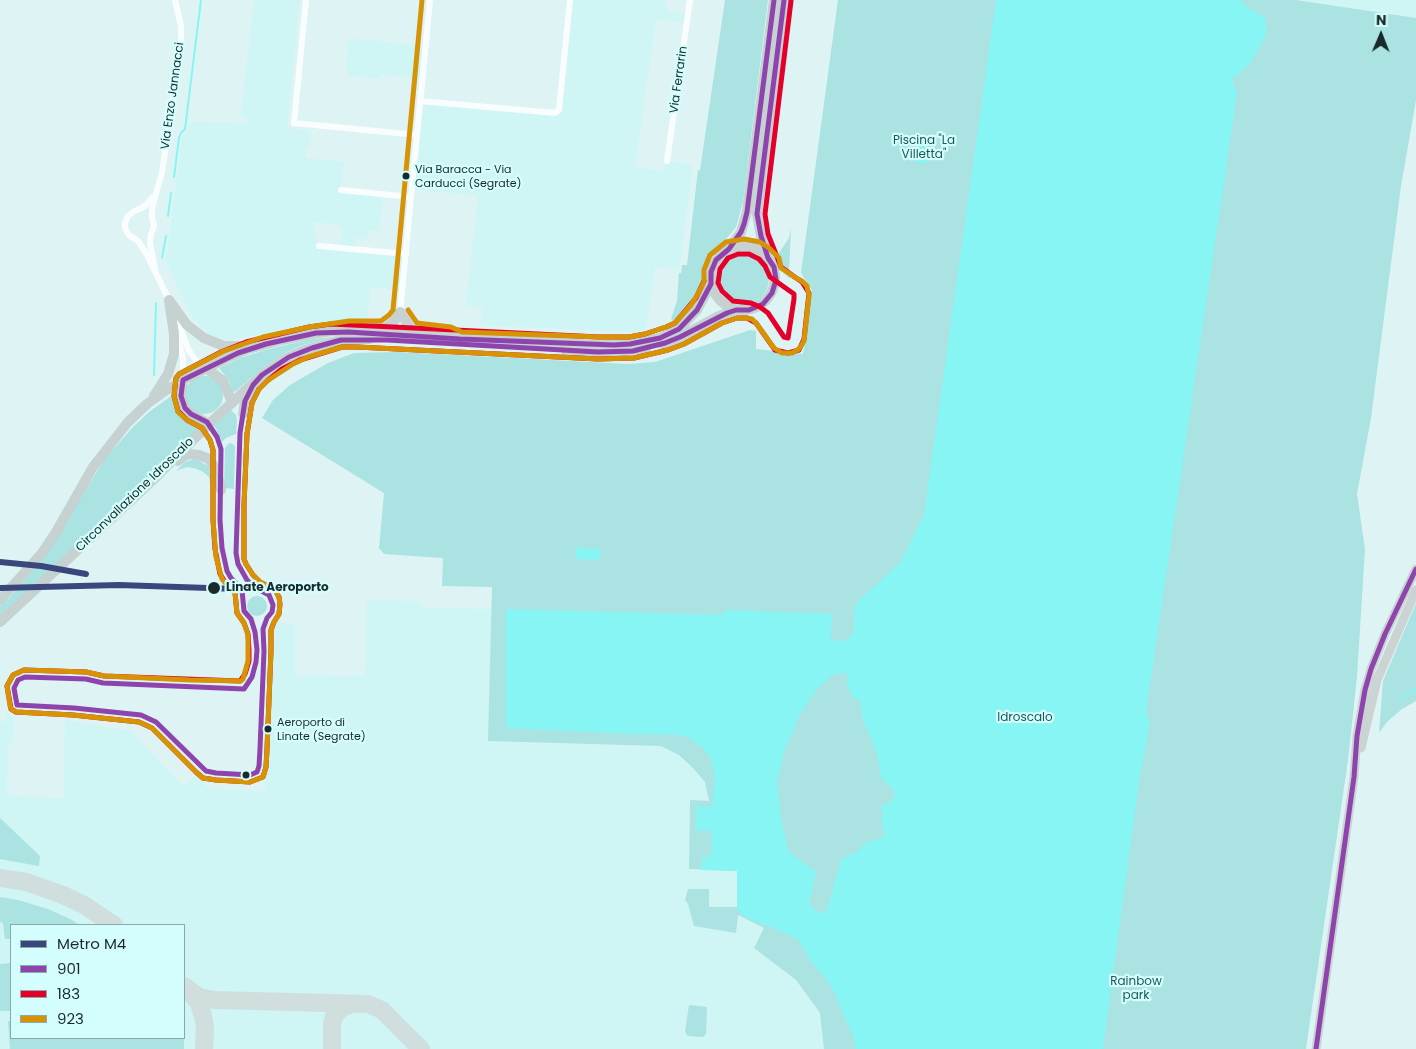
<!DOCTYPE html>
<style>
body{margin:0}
#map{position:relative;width:1416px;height:1049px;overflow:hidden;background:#def4f4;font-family:Poppins,sans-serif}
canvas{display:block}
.legend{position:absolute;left:10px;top:924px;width:175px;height:115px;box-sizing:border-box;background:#d4fefd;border:1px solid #8aa9a9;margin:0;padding:6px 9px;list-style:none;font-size:15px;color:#1a2a2a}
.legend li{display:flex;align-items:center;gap:10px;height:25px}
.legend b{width:25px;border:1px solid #8aa9a9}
.north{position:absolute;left:1356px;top:10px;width:50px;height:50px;-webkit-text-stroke:4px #d4fefd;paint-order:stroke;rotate:1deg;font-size:14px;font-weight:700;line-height:20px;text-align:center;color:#1a2a2a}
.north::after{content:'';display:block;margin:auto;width:18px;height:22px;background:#1a2a2a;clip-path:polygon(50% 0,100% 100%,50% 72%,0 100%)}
</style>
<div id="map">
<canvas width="1416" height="1049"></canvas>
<ul class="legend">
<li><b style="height:6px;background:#39477d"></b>Metro M4</li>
<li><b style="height:6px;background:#8e44ad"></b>901</li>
<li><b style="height:6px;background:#e4002b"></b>183</li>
<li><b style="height:6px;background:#d69306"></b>923</li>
</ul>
<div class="north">N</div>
</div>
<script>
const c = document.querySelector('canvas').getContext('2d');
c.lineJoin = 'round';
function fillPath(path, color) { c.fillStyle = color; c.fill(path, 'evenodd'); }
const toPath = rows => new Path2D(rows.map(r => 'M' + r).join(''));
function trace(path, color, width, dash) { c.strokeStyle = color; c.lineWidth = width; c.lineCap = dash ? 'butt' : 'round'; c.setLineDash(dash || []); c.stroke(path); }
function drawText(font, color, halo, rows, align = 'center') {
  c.font = font + ' Poppins,sans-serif'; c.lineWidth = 4.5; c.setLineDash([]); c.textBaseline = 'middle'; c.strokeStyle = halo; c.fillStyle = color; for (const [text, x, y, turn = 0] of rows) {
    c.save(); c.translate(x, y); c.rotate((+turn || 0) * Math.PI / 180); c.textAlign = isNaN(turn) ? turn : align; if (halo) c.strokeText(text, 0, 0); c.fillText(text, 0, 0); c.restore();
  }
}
fillPath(toPath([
 [254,0,300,0,287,128,311,131,309,148,306,151,305,158,344,162,341,189,383,194,379,231,368,230,367,239,356,238,355,249,406,254,402,290,370,287,367,323,350,323,334,326,304,325,228,341,207,333,190,314,166,260,182,136,188,132,189,122,249,123,241,114],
 [313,222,337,224,342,228,341,248,317,245],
 [570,0,666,0,666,7,669,12,688,15,687,23,656,19,635,167,663,171,665,161,693,165,679,270,655,267,646,329,640,331,625,332,481,325,482,308,466,306,478,196,412,189,420,101,551,114,559,110],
 [1296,0,1416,0,1416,18],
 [349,38,425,46,422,79,380,74,380,79,346,75],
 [367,600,415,601,421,603,424,608,492,609,488,741,661,746,679,755,693,768,705,782,709,802,690,800,689,869,737,871,737,907,764,928,754,948,796,981,820,1013,824,1049,0,1049,0,722,6,722,6,714,11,714,13,718,14,723,13,737,8,748,7,792,11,796,64,798,65,720,131,731,183,786,196,775,209,789,265,791,269,638,275,637,275,624,277,624,278,622,295,625,295,675,365,676],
 [11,925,184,925,184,1038,11,1038]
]), '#cff5f4');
fillPath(toPath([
 [725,0,768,0,743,202,736,227,717,250,709,257,705,271,705,293,703,297,681,322,674,322,671,319,677,301,679,273,681,273,682,265,687,265,698,170,700,170],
 [838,0,1296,0,1416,18,1416,100,1401,186,1371,418,1357,494,1365,549,1357,677,1348,760,1306,1049,824,1049,820,1013,796,980,754,948,764,928,738,915,736,933,694,926,688,904,685,900,688,889,709,889,709,907,737,907,737,871,689,869,690,800,709,801,705,782,693,768,679,755,661,746,488,741,492,587,442,586,443,559,442,558,384,554,379,548,384,493,262,418,273,400,290,385,328,363,354,353,398,352,628,364,655,362,750,330,756,331,756,349,803,354,812,290,801,273],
 [791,228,789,272,790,279,778,267,779,253,789,238],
 '717 279a26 26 0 1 1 52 0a26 26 0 1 1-52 0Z',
 [334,337,303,345,287,352,259,371,236,391,233,392,229,381,219,368,240,358,268,349,312,339],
 '185 395a19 19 0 1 1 38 0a19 19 0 1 1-38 0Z',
 [174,394,176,394,180,407,199,423,199,427,197,430,153,475,0,617,0,606,10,597,45,556,104,460,133,427,149,412],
 [231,410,236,415,237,419,236,434,226,438,222,442,214,425],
 [231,443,235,446,234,489,224,488,225,448,228,444],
 [194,459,198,460,208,466,213,473,215,488,211,489,209,477,203,472,197,469,187,467,176,471,185,462],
 '247 606a10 10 0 1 1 20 0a10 10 0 1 1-20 0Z',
 [1416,603,1416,701,1402,709,1387,722,1379,733,1383,681],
 [0,818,40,856,39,866,0,859],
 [0,897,18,900,48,909,72,920,79,925,11,925,11,947,11,939,5,939,3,923,0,922],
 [11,963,11,1011,0,1011,0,964],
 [689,1005,707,1007,706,1034,703,1037,688,1036,685,1032],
 [8,1021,11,1021,11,1038,184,1038,184,1036,184,1049,10,1049]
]), '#abe2e2');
fillPath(toPath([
 [996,0,1241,0,1246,6,1264,17,1266,21,1266,32,1263,41,1250,64,1232,79,1237,93,1147,705,1146,711,1150,724,1139,781,1103,1049,856,1049,852,1032,844,1017,836,995,828,982,810,960,800,942,795,938,769,926,746,918,739,911,737,907,737,871,701,870,702,857,711,857,712,831,696,830,696,806,712,807,715,782,712,760,704,749,688,737,679,735,632,734,506,728,506,609,724,615,725,610,832,614,831,640,838,641,848,640,853,633,855,607,859,600,900,563,924,515],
 [847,673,847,683,851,695,861,702,861,712,864,724,873,742,879,763,880,775,885,783,894,790,895,796,890,803,882,805,882,825,885,832,883,838,874,840,864,844,857,852,841,859,839,868,827,910,820,914,809,904,816,872,789,852,781,819,777,783,785,749,801,713,816,690,834,674],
 [919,137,933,138,932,145,929,145,927,164,916,162],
 [576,547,600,549,600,560,576,559]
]), '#86f5f4');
trace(toPath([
 [174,177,179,138,181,133,185,129,201,0],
 [168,216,171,193],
 [162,258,166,236],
 [154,375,156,303],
 [1397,700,1416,689]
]), '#86f5f4', 2);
trace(toPath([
 [0,878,26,882,63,895,84,905,114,925],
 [184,986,199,997,214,1000,368,1004,382,1010,421,1049],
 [189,991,199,1003,203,1016,205,1028,204,1049],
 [332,1049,332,1024,334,1016,342,1008,352,1004]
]), '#d0dede', 18);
trace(toPath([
 [306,0,294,123,417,135],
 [420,101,555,113,559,110,570,0],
 [667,161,690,0],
 [341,190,411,197],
 [153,197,145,206,133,212,128,216,125,223,125,228,129,235,138,241,146,253,170,302],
 [319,246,406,254],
 [155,269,150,243,151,234,154,226,152,217,152,208,162,172,181,46,181,26,175,0],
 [400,312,430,0],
 [175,314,189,351,197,362,206,368],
 [177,332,183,358,183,380]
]), '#fafdfd', 6);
trace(toPath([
 [1361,748,1377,680,1416,590],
 [1316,1049,1354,777,1357,736,1365,690,1371,669,1385,634,1416,569]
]), '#ccd3d3', 9);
trace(toPath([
 '711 278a32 32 0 1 1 64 0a32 32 0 1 1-64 0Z',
 [729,249,741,232,747,212,774,0],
 [768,258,761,236,757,214,784,0],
 [169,300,187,325,204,338,224,346,246,346],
 [375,328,383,329,388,326,395,320,400,312,411,329,423,332],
 [662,344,680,337,719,316,736,310],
 [566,351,615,352,646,348],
 [206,368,223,381,232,402],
 [183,380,181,396,185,408,191,414,209,424],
 [154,396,168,374,174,354,174,334,169,301],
 [243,414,245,401,253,385],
 [178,461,184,456,189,454,199,455,209,459,217,471,221,490],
 [0,600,42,553,56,532,93,467,128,422,147,404,165,391,183,380,227,358,248,349,281,340,311,334,331,331,599,345,630,344,660,338,679,329,697,310,711,284],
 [0,622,155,478,209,424,262,375,289,357,305,350,341,340,369,339]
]), '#c6d1d1', 10);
trace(toPath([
 [774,0,747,212,744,224,741,232,729,249,716,260,711,272,711,284,697,310,679,329,660,338,630,344,614,345,460,339,348,332,316,333,266,344,238,353,183,380,181,396,185,408,191,414,207,422,217,437,221,449,220,520,222,548,227,571,231,578,242,590,244,611,251,619,255,632,257,650,256,662,252,677,244,689,103,683,86,679,25,677,18,680,14,688,17,705,74,708,141,715,156,722,206,771,216,773,250,775,257,772,259,766,260,749,264,651,263,629,267,618,272,612,273,605,269,595,256,588,247,580,238,564,236,553,240,433,245,401,253,385,262,375,289,357,312,348,341,340,387,340,598,352,633,351,665,343,680,337,727,313,736,310,749,310,763,304,772,293,776,280,774,267,768,258,761,236,757,214,784,0],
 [1316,1049,1354,777,1357,736,1365,690,1371,669,1385,634,1416,569]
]), '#8e44ad', 5);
trace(toPath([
 [738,254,749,254,759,259,765,266,770,277,794,294,794,299,788,338,784,337,768,313,760,307,751,303,733,301,722,291,718,283,720,269,728,258,738,254],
 [704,281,696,298,675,323,666,327,645,334,629,337,599,337,331,324,309,327,246,342,221,352,179,374,176,378,174,396,178,411,187,420,202,428,210,440,213,450,213,520,215,549,220,574,225,582,235,593,237,613,244,623,248,634,249,650,249,661,245,674,240,681,104,676,86,672,24,670,13,675,7,686,11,709,16,712,73,715,139,722,152,728,196,772,203,778,216,780,250,782,263,777,266,767,267,749,271,651,271,630,274,622,279,614,280,604,279,597,275,590,260,582,253,575,246,564,244,559,244,505,247,434,252,403,259,389,267,381,282,369,300,360,342,347,357,347,598,359,634,358,668,350,684,344,722,323,737,318,747,318,756,323,775,350,788,353,799,350,804,339,809,293,802,282,796,278,781,267,768,234,765,214,791,1]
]), '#e4002b', 5);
trace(toPath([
 [408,310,417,323,451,327,462,332,599,337,629,337,645,334,666,327,675,323,691,305,699,292,704,282,704,270,710,255,726,242,744,239,760,242,769,248,779,258,781,268,796,278,802,281,807,286,809,296,804,341,799,349,792,353,782,353,774,348,756,323,752,319,747,318,737,318,722,323,684,344,668,350,634,358,598,359,357,347,342,347,308,357,293,364,267,381,259,389,252,403,247,434,244,505,244,559,246,564,253,575,260,582,275,590,279,597,280,604,279,614,274,622,271,630,271,651,267,749,266,767,263,777,250,782,216,780,203,778,196,772,152,728,139,722,73,715,17,712,12,710,10,706,7,686,13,675,24,670,86,672,104,676,190,680,241,681,243,679,248,661,248,635,244,623,237,613,235,593,222,579,216,557,213,520,213,450,210,440,202,428,187,420,178,412,174,396,176,378,179,374,224,351,263,337,309,327,349,321,381,321,389,315,393,310,422,0]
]), '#d69306', 5);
trace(toPath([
 [0,562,41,566,86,574],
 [0,588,119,585,268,590]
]), '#39477d', 6);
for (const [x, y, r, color] of [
 [406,176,4.5,"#1a2a2a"],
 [214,588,7,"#1a2a2a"],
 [268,729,4.5,"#1a2a2a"],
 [246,775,4.5,"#1a2a2a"]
]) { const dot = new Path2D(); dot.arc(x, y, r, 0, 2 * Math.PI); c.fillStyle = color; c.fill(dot); trace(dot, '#d4fefd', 2); }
drawText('11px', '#1a2a2a', '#d4fefd', [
 ["Via Baracca - Via",415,170],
 ["Carducci (Segrate)",415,184],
 ["Aeroporto di",277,723],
 ["Linate (Segrate)",277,737]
], 'left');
drawText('12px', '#1a2a2a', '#d4fefd', [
 ["Via Ferrarin",679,80,-82],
 ["Via Enzo Jannacci",173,96,-82],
 ["Circonvallazione Idroscalo",135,495,-44]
]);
drawText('12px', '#1b5959', '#d4fefd', [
 ["Piscina \"La",924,141],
 ["Villetta\"",924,155],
 ["Idroscalo",1025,718],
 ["Rainbow",1136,982],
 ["park",1136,996]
]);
drawText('bold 12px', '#1a2a2a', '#d4fefd', [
 ["Linate Aeroporto",226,588]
], 'left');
</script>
